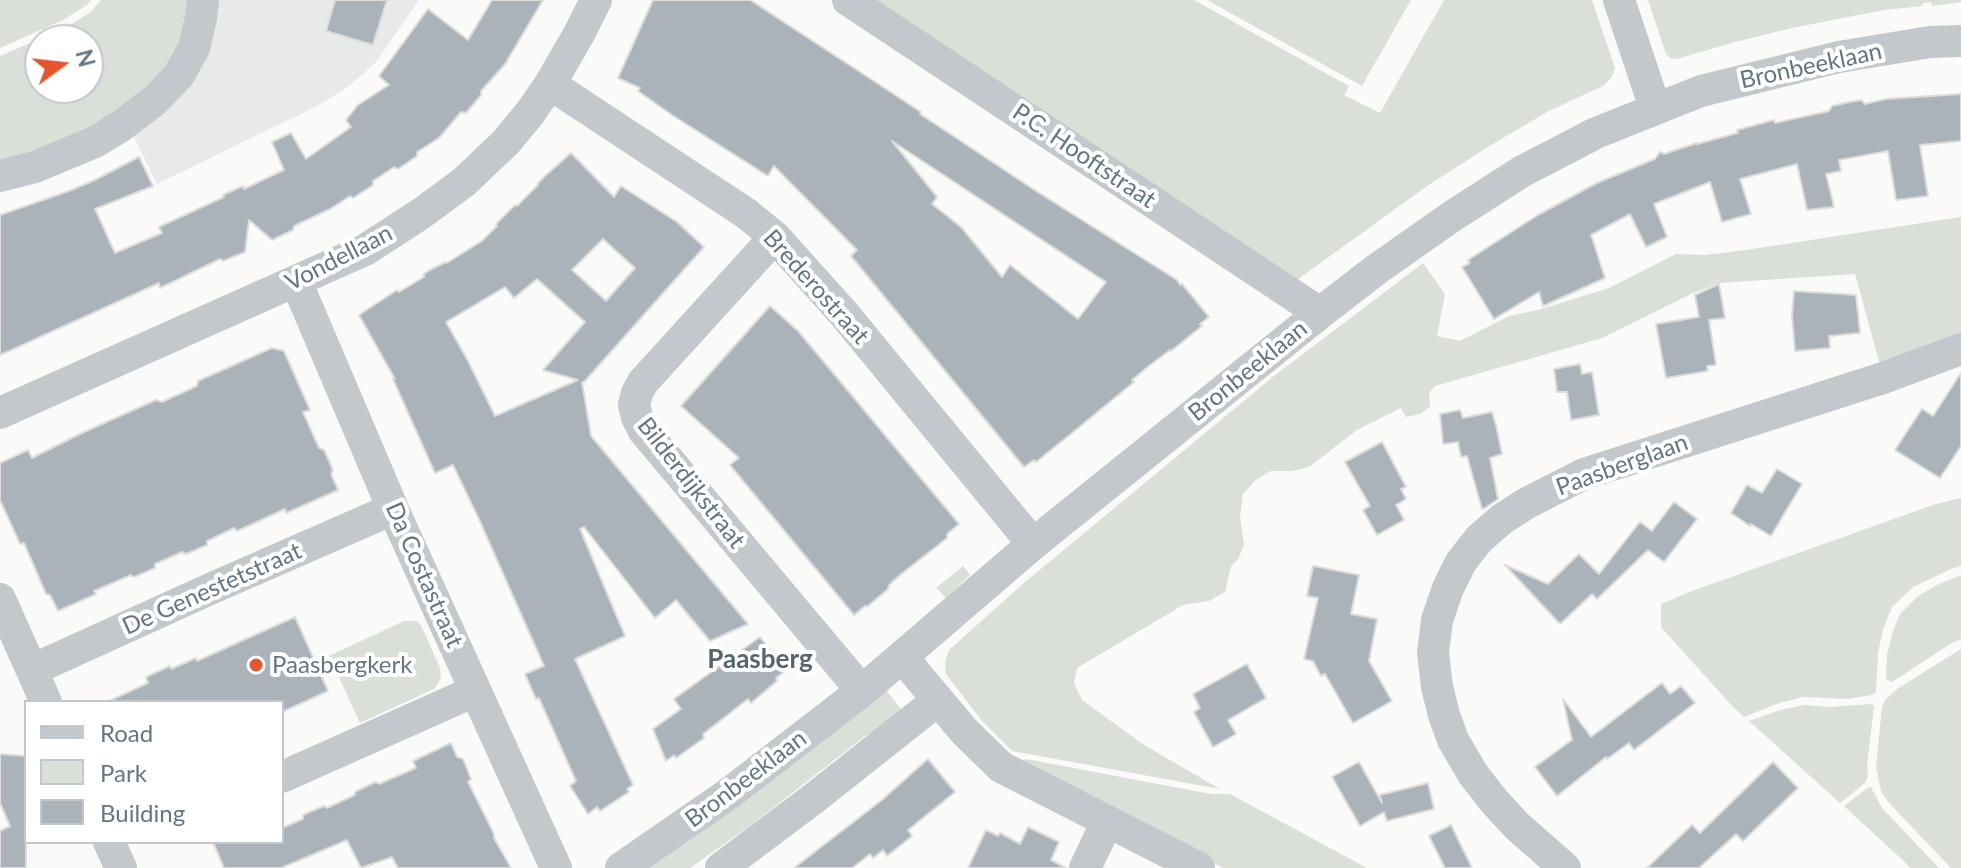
<!DOCTYPE html>
<style>
body{margin:0}
#map{position:relative;width:1961px;height:868px;overflow:hidden;background:#fafaf8;font-family:Lato,sans-serif}
canvas{display:block}
.legend{position:absolute;left:24px;top:700px;width:260px;height:144px;box-sizing:border-box;background:#fff;border:2px solid #c1c8cd;margin:0;padding:10px 14px;list-style:none;font-size:24px;color:#657683}
.legend li{display:flex;align-items:center;gap:16px;height:40px}
.legend b{width:40px;border:2px solid #c1c8cd}
.north{position:absolute;left:24px;top:24px;width:80px;height:80px;box-sizing:border-box;background:#fff;border:2px solid #c1c8cd;border-radius:50%;rotate:75deg;font-size:22px;font-weight:700;line-height:32px;text-align:center;color:#657683}
.north::after{content:'';display:block;margin:auto;width:28px;height:36px;background:#e4572e;clip-path:polygon(50% 0,100% 100%,50% 72%,0 100%)}
</style>
<div id="map">
<canvas width="1961" height="868"></canvas>
<ul class="legend">
<li><b style="height:10px;background:#c3c8cc"></b>Road</li>
<li><b style="height:22px;background:#dadfd7"></b>Park</li>
<li><b style="height:22px;background:#aab3b9"></b>Building</li>
</ul>
<div class="north">N</div>
</div>
<script>
const c = document.querySelector('canvas').getContext('2d');
c.lineJoin = 'round';
function fillPath(path, color) { c.fillStyle = color; c.fill(path, 'evenodd'); }
const toPath = rows => new Path2D(rows.map(r => 'M' + r).join(''));
function trace(path, color, width, dash) { c.strokeStyle = color; c.lineWidth = width; c.lineCap = dash ? 'butt' : 'round'; c.setLineDash(dash || []); c.stroke(path); }
function drawText(font, color, halo, rows, align = 'center') {
  c.font = font + ' Lato,sans-serif'; c.lineWidth = 8; c.setLineDash([]); c.textBaseline = 'middle'; c.strokeStyle = halo; c.fillStyle = color; for (const [text, x, y, turn = 0] of rows) {
    c.save(); c.translate(x, y); c.rotate((+turn || 0) * Math.PI / 180); c.textAlign = isNaN(turn) ? turn : align; if (halo) c.strokeText(text, 0, 0); c.fillText(text, 0, 0); c.restore();
  }
}
fillPath(toPath([
 [212,0,419,0,376,62,348,87,315,107,157,184,131,131]
]), '#e8e9e9');
fillPath(toPath([
 [0,0,91,0,87,5,63,20,0,48],
 [101,0,195,0,185,46,117,116,0,166,0,56,67,27,92,11],
 [40,40,88,40,88,88,40,88],
 [873,0,1194,0,1349,86,1344,95,1380,113,1444,0,1592,0,1615,68,1612,77,1603,86,1549,111,1491,145,1427,186,1297,280],
 [1207,0,1411,0,1362,86],
 [1648,0,1961,0,1961,2,1932,6,1931,2,1923,3,1923,6,1884,10,1792,28,1735,42,1677,59,1670,58,1666,54],
 [1961,217,1961,336,1880,365,1855,274,1719,283,1693,293,1602,338,1435,386,1429,393,1430,407,1420,414,1406,417,1401,408,1357,430,1309,467,1292,471,1271,471,1256,480,1243,494,1240,517,1244,545,1238,559,1231,566,1225,592,1209,601,1183,605,1077,668,1074,683,1082,700,1144,745,1220,789,1012,751,982,721,946,674,945,662,949,650,1025,582,1274,376,1423,263,1445,294,1437,336,1460,341,1509,316,1538,310,1609,288,1676,254,1705,255,1746,250],
 [1961,498,1961,566,1951,569,1913,587,1892,607,1883,629,1878,653,1876,692,1871,695,1848,699,1803,697,1779,703,1744,717,1733,707,1661,627,1661,604,1692,591,1933,505],
 [963,566,970,575,946,598,936,588],
 [1961,575,1961,639,1950,644,1892,682,1886,679,1887,655,1893,631,1900,614,1918,596,1937,585],
 [404,621,416,621,421,625,440,668,441,677,438,683,434,689,360,723,329,656],
 [1961,649,1961,868,1951,868,1889,803,1881,791,1876,767,1882,707,1885,700,1897,689],
 [886,690,906,715,865,736,751,825,690,868,649,868,737,805],
 [1871,704,1874,706,1867,765,1868,777,1865,783,1840,803,1749,721,1780,710,1804,705,1829,707],
 [1026,759,1211,794,1230,794,1367,868,1223,868,1018,764],
 [1869,787,1871,787,1882,808,1939,868,1911,868,1844,806]
]), '#dadfd7');
const building = toPath([
 [335,0,387,0,373,45,326,31,335,0],
 [492,0,543,0,505,64,481,91,481,95,466,113,461,112,439,138,417,152,417,156,398,169,394,167,373,181,373,185,353,198,350,196,330,209,294,226,293,230,272,240,249,220,245,252,223,261,220,259,160,288,159,283,0,355,0,215,69,191,93,181,139,157,153,186,95,209,115,253,162,233,159,227,224,197,223,195,243,186,244,189,284,170,272,142,291,133,306,159,351,127,346,120,358,105,389,85,379,76,428,9,468,40,492,0],
 [653,0,750,0,921,112,920,114,1036,191,1177,280,1180,285,1182,284,1209,317,1200,324,1202,326,1171,351,1170,350,1150,365,1132,380,1134,382,1067,437,1036,462,1034,460,1024,467,851,256,857,250,774,166,768,176,672,115,638,91,640,88,618,78,653,0],
 [892,141,1106,282,1078,319,1010,265,1002,277,961,227,932,204,937,197,892,141],
 [1961,94,1961,141,1920,145,1928,196,1896,200,1888,151,1839,160,1841,171,1826,174,1834,207,1807,210,1797,164,1740,179,1751,214,1722,222,1710,182,1654,204,1667,237,1646,247,1630,214,1591,235,1605,278,1543,306,1539,292,1494,319,1462,267,1470,263,1468,260,1538,215,1597,183,1655,159,1660,152,1664,154,1697,143,1697,144,1738,133,1737,130,1774,120,1775,123,1829,111,1832,106,1845,103,1861,100,1865,104,1886,99,1961,94],
 [571,153,614,197,621,186,677,222,704,247,584,382,582,382,591,436,748,624,710,641,676,600,655,618,584,527,580,529,625,636,575,659,633,785,627,789,629,792,600,811,597,807,588,814,570,786,576,781,539,698,536,699,525,674,544,666,478,517,453,465,435,473,393,379,395,379,359,315,397,290,399,292,424,277,424,274,430,270,446,262,447,263,482,241,497,226,496,224,515,205,517,206,538,185,538,183,545,176,571,153],
 [603,239,635,268,606,301,572,270,603,239],
 [537,279,585,322,543,370,578,380,495,416,468,361,446,322,505,287,514,298,537,279],
 [1719,284,1725,318,1709,320,1716,365,1707,366,1708,371,1666,378,1656,324,1699,317,1695,295,1719,284],
 [1794,291,1856,295,1860,333,1829,336,1830,348,1795,351,1792,316,1794,291],
 [770,306,798,331,959,524,947,534,947,538,900,575,889,585,888,589,868,606,865,606,854,615,730,465,739,458,681,406,770,306],
 [272,348,284,351,310,410,303,412,319,448,324,450,333,470,331,474,338,490,286,513,285,509,237,531,234,528,207,541,207,545,186,554,182,552,155,564,155,568,134,577,131,575,94,591,96,594,58,611,50,595,46,594,24,543,20,544,0,500,0,463,28,450,32,458,82,433,156,400,162,402,197,386,198,381,272,348],
 [1580,364,1582,374,1592,372,1599,415,1571,420,1567,392,1557,392,1554,369,1580,364],
 [1961,373,1961,446,1940,478,1895,450,1922,409,1933,416,1961,373],
 [1460,410,1463,418,1492,412,1496,425,1502,454,1490,458,1498,499,1485,508,1482,509,1467,456,1461,457,1458,442,1443,444,1440,414,1460,410],
 [1382,442,1406,487,1401,489,1406,499,1396,505,1404,520,1377,535,1363,510,1370,506,1345,462,1382,442],
 [1777,469,1802,484,1771,536,1751,524,1750,526,1731,513,1747,485,1762,493,1777,469],
 [1674,502,1697,519,1664,562,1648,550,1597,599,1592,594,1560,624,1505,565,1548,584,1579,554,1599,574,1640,522,1652,531,1674,502],
 [1313,566,1359,575,1351,614,1377,619,1369,661,1392,701,1353,723,1325,674,1321,676,1313,661,1304,659,1318,598,1307,596,1313,566],
 [295,617,328,691,282,712,282,702,107,702,148,683,146,677,170,666,171,669,196,658,197,661,295,617],
 [760,637,786,670,776,678,777,681,751,703,748,699,703,734,704,738,676,758,674,755,666,761,653,729,681,709,674,699,760,637],
 [1247,664,1266,698,1228,720,1236,734,1213,747,1194,712,1200,708,1193,694,1247,664],
 [1662,683,1670,694,1681,686,1695,703,1634,750,1629,743,1607,759,1606,757,1557,796,1535,767,1572,740,1563,699,1591,737,1662,683],
 [451,743,457,757,463,759,471,779,468,782,494,834,494,838,511,868,398,868,392,857,361,868,347,840,281,868,224,868,213,842,282,842,282,828,303,819,303,815,324,806,327,808,355,795,355,792,365,787,376,782,379,784,416,768,413,761,451,743],
 [0,754,26,756,26,868,0,868,0,831,10,826,0,803,0,754],
 [928,759,955,792,908,830,912,836,887,856,883,850,873,858,870,854,852,868,794,868,882,800,928,759],
 [1359,762,1382,803,1380,795,1428,783,1434,809,1387,821,1384,812,1360,826,1332,777,1359,762],
 [1773,762,1798,788,1743,841,1736,834,1699,868,1647,868,1692,825,1700,833,1773,762],
 [1451,825,1472,868,1445,868,1429,836,1451,825],
 [1028,827,1059,842,1051,860,1066,868,968,868,986,830,998,836,1000,833,1020,844,1028,827]
]);
fillPath(building, '#aab3b9');
trace(building, '#dcdcda', 2);
trace(toPath([
 [848,0,1320,313],
 [1619,0,1655,108],
 [550,84,747,214,775,237,844,314,1033,544],
 [0,176,35,167,95,142,121,126,155,100,179,75,194,48,201,18,203,0],
 [775,237,643,382,637,393,634,405,637,417,644,431,862,691],
 [296,281,393,509,556,868],
 [0,413,365,250,422,213,464,182,506,142,530,113,550,84,579,34,596,0],
 [0,599,46,702],
 [902,657,965,732,1001,767,1199,868],
 [32,670,210,589,393,509],
 [282,777,475,691],
 [109,842,121,868],
 [621,868,727,795,862,691,1033,544,1320,313,1377,269,1451,217,1521,172,1596,133,1701,91,1839,57,1930,42,1961,41],
 [721,868,813,799,938,700],
 [1085,868,1107,822],
 [1565,868,1517,826,1494,801,1473,774,1453,740,1444,715,1437,687,1433,653,1437,620,1448,588,1461,562,1479,539,1502,519,1527,503,1584,474,1883,378,1961,349]
]), '#c3c8cc', 32);
for (const [x, y, r, color] of [
 [256,665,8,"#e4572e"]
]) { const dot = new Path2D(); dot.arc(x, y, r, 0, 2 * Math.PI); c.fillStyle = color; c.fill(dot); trace(dot, '#fff', 3); }
drawText('24px', '#657683', '#fff', [
 ["Bronbeeklaan",1811,66,-12],
 ["P.C. Hooftstraat",1084,156,34],
 ["Vondellaan",339,258,-27],
 ["Brederostraat",816,287,48],
 ["Bronbeeklaan",1248,371,-39],
 ["Paasberglaan",1622,465,-20],
 ["Bilderdijkstraat",691,483,52],
 ["Da Costastraat",424,575,66],
 ["De Genestetstraat",212,589,-24],
 ["Bronbeeklaan",746,779,-37]
]);
drawText('24px', '#657683', '#fff', [
 ["Paasbergkerk",272,665]
], 'left');
drawText('bold 26px', '#57646e', '#fff', [
 ["Paasberg",760,660]
]);
</script>
